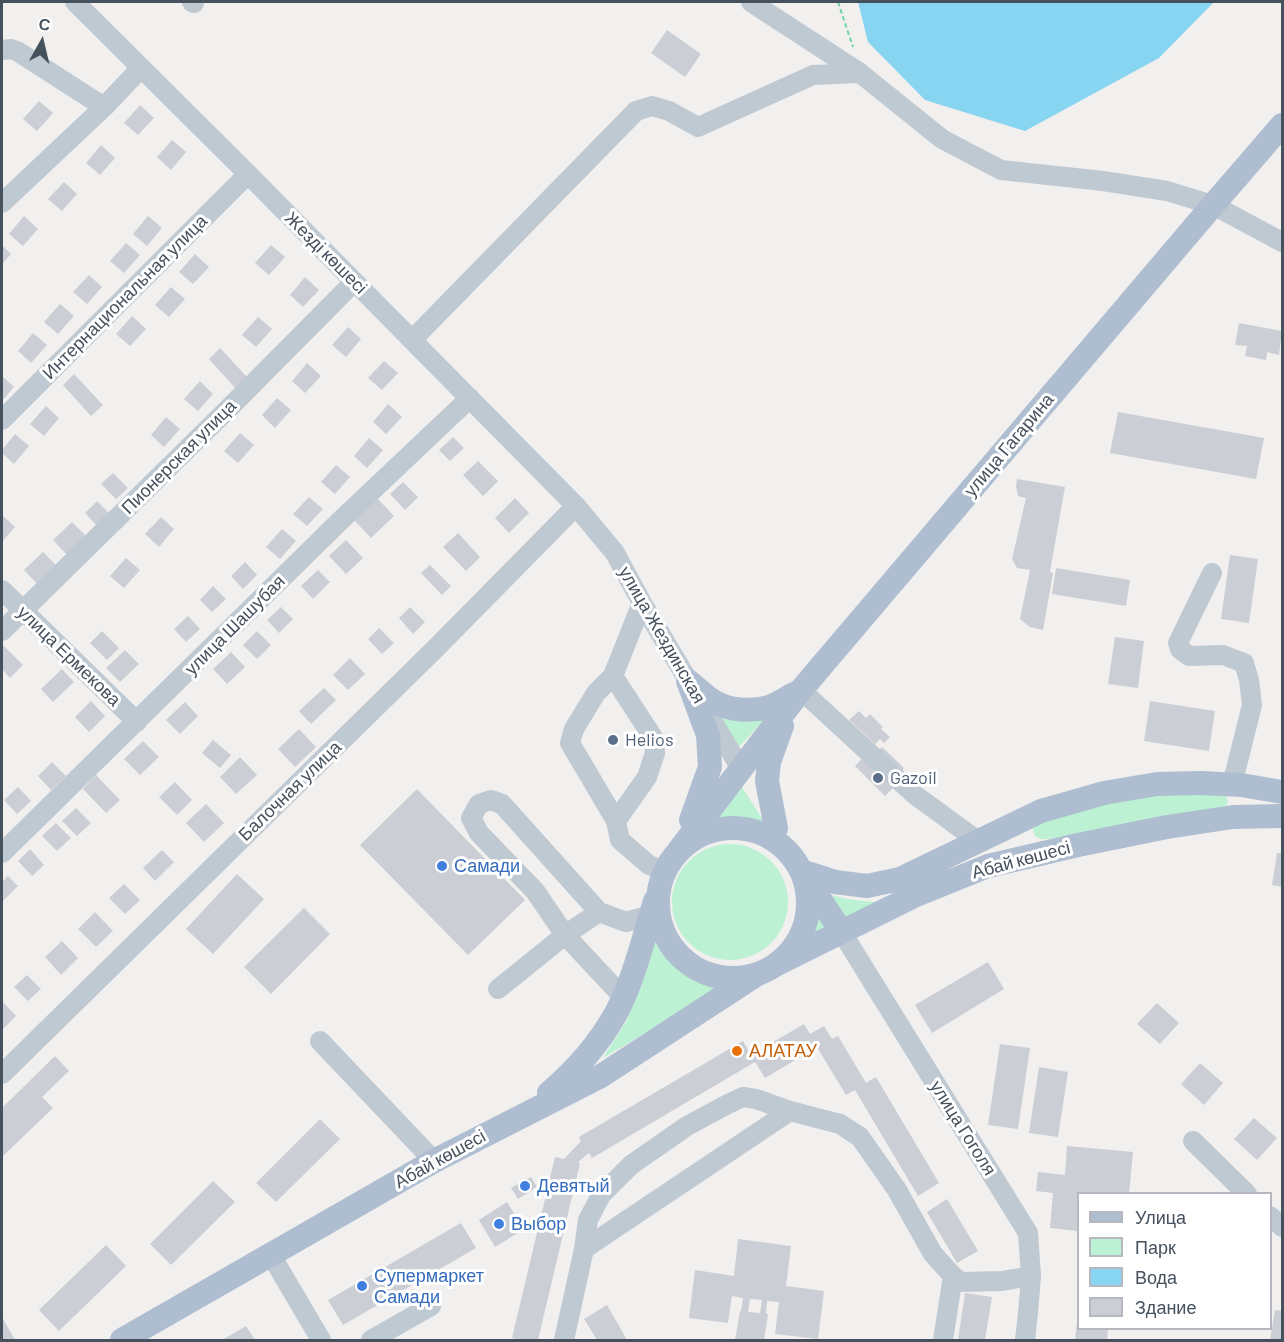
<!DOCTYPE html>
<meta charset="utf-8">
<style>
body{margin:0}
#map{position:relative;width:1284px;height:1342px;overflow:hidden;background:#f2efef;font-family:Barlow,sans-serif}
canvas{display:block}
.frame{position:absolute;inset:0;border:3px solid #46515e;pointer-events:none}
.legend{position:absolute;left:1077px;top:1192px;width:195px;height:138px;box-sizing:border-box;background:#fff;border:2px solid #b5b9bf;margin:0;padding:8px 10px;list-style:none;font-size:18px;color:#46515e}
.legend li{display:flex;align-items:center;gap:12px;height:30px}
.legend b{width:30px;border:2px solid #b5b9bf}
.north{position:absolute;left:12px;top:12px;width:60px;height:60px;-webkit-text-stroke:4px #fff;paint-order:stroke;rotate:8deg;font-size:16px;font-weight:700;line-height:24px;text-align:center;color:#46515e}
.north::after{content:'';display:block;margin:auto;width:21px;height:27px;background:#46515e;clip-path:polygon(50% 0,100% 100%,50% 72%,0 100%)}
</style>
<div id="map">
<canvas width="1284" height="1342"></canvas>
<div class="frame"></div>
<ul class="legend">
<li><b style="height:8px;background:#aebdd0"></b>Улица</li>
<li><b style="height:16px;background:#bcf1d4"></b>Парк</li>
<li><b style="height:16px;background:#87d5f1"></b>Вода</li>
<li><b style="height:16px;background:#cbced4"></b>Здание</li>
</ul>
<div class="north">С</div>
</div>
<script>
const ctx = document.querySelector('canvas').getContext('2d');
ctx.lineJoin = 'round';
function fill(path, color) {
  ctx.fillStyle = color;
  ctx.fill(path, 'evenodd');
}
function strokePath(path, color, width, dash) {
  ctx.strokeStyle = color;
  ctx.lineWidth = width;
  ctx.lineCap = dash ? 'butt' : 'round';
  ctx.setLineDash(dash || []);
  ctx.stroke(path);
}
function label(font, color, halo, rows, align = 'center') {
  ctx.font = font + ' Barlow,sans-serif';
  ctx.lineWidth = 6;
  ctx.setLineDash([]);
  ctx.textBaseline = 'middle';
  ctx.strokeStyle = halo;
  ctx.fillStyle = color;
  for (const [text, x, y, turn = 0] of rows) {
    ctx.save();
    ctx.translate(x, y);
    ctx.rotate((+turn || 0) * Math.PI / 180);
    ctx.textAlign = isNaN(turn) ? turn : align;
    if (halo) ctx.strokeText(text, 0, 0);
    ctx.fillText(text, 0, 0);
    ctx.restore();
  }
}
const green = new Path2D(`
 M720,716L764,720L739,747Z
 M740,784L767,826C747,822 729,819 708,822Z
 M1177,792L1226,795L1228,801L1226,806L1048,839H1040L1034,835L1033,828L1037,822L1124,800Z
 M672 902a58 58 0 1 1 116 0a58 58 0 1 1-116 0Z
 M828,894C844,899 859,901 876,902L844,920Z
 M811,904L829,929L801,944L809,918Z
 M655,942C666,959 678,975 698,982C706,984 715,985 723,987L603,1058L627,1020L640,986Z`);
const water = new Path2D(`
 M858,2H1214L1159,58L1025,131L925,100L868,42Z`);
const building = new Path2D(`
 M667,30L701,54L685,77L651,53Z
 M39,101L53,113L37,131L23,119Z
 M140,105L154,118L138,135L124,123Z
 M172,140L186,152L171,170L157,157Z
 M101,145L115,158L100,175L86,163Z
 M64,182L77,194L62,211L48,199Z
 M24,216L38,229L23,246L9,234Z
 M148,216L162,228L147,246L133,234Z
 M126,243L140,255L124,273L110,261Z
 M2,245L11,254L2,264Z
 M271,245L285,257L269,275L255,263Z
 M195,254L209,267L193,284L179,272Z
 M89,275L102,287L87,304L73,292Z
 M305,277L319,290L303,307L290,295Z
 M171,287L185,299L169,317L155,305Z
 M60,304L74,316L58,334L44,322Z
 M132,316L146,329L130,346L116,334Z
 M258,317L272,329L256,347L242,335Z
 M1239,323L1282,331L1279,355L1267,352L1266,360L1245,356L1247,346L1235,345Z
 M348,327L361,339L346,357L332,345Z
 M33,333L47,345L31,363L18,351Z
 M220,348L249,379L237,390L209,359Z
 M384,361L398,373L382,390L368,378Z
 M307,363L321,376L305,393L292,381Z
 M74,374L103,405L91,416L63,385Z
 M2,376L14,387L2,401Z
 M200,381L213,394L198,411L184,399Z
 M277,398L291,410L275,428L262,415Z
 M388,404L402,417L386,434L373,422Z
 M46,406L59,418L44,436L30,424Z
 M1118,412L1264,438L1256,479L1110,453Z
 M166,417L180,429L164,447L151,435Z
 M240,433L254,445L238,463L224,451Z
 M15,434L29,446L14,464L2,453V450Z
 M453,437L464,448L450,461L439,450Z
 M369,438L383,450L367,468L354,456Z
 M478,461L498,481L483,496L463,475Z
 M336,465L350,477L335,494L321,482Z
 M113,473L128,488L116,499L101,484Z
 M1017,479L1065,487L1050,572L1053,573L1043,630L1030,627L1020,619L1030,570L1017,568L1012,559L1026,498L1018,496L1016,486Z
 M403,482L418,497L405,510L390,494Z
 M309,497L323,509L307,526L293,514Z
 M377,498L394,516L371,538L354,520Z
 M515,498L529,513L509,533L495,518Z
 M97,501L112,516L99,528L85,513Z
 M2,515L15,527L2,542Z
 M161,517L174,529L159,547L145,534Z
 M72,522L86,536L67,555L53,540Z
 M282,529L296,541L280,559L266,547Z
 M458,533L480,557L466,571L443,547Z
 M346,540L363,558L346,574L329,556Z
 M43,552L57,566L38,585L24,570Z
 M1230,555L1258,559L1249,623L1221,619Z
 M126,558L140,570L124,588L110,576Z
 M245,562L257,575L243,589L231,576Z
 M430,565L451,586L442,595L421,573Z
 M1056,568L1130,580L1126,606L1052,594Z
 M318,570L330,582L313,599L301,586Z
 M213,586L226,599L212,612L200,600Z
 M281,607L293,619L279,633L267,620Z
 M410,607L425,622L413,634L399,618Z
 M188,616L200,629L186,642L174,629Z
 M379,628L394,643L382,654L368,639Z
 M102,631L119,648L107,660L90,643Z
 M257,631L271,645L257,659L243,645Z
 M1115,637L1144,641L1138,688L1108,684Z
 M3,645L23,665L10,678L2,669V647Z
 M125,650L139,664L120,682L106,668Z
 M231,652L245,667L227,684L213,669Z
 M350,658L365,674L348,690L333,675Z
 M62,669L74,682L53,702L41,689Z
 M324,688L336,700L311,724L299,711Z
 M91,701L105,716L89,732L75,717Z
 M1150,701L1215,711L1209,751L1144,741Z
 M185,702L198,716L180,734L166,720Z
 M859,711L866,718L870,714L883,727L881,729L890,737L884,743L880,739L875,744L849,720Z
 M299,729L316,747L295,767L278,749Z
 M213,740L231,755L220,768L202,753Z
 M143,741L159,757L140,775L124,759Z
 M882,747L904,768L893,780L897,784L885,796L855,766L866,754L871,758Z
 M240,757L257,775L236,794L220,777Z
 M52,762L66,776L51,790L38,776Z
 M96,775L120,800L106,813L83,789Z
 M175,782L192,800L177,815L159,797Z
 M18,787L31,801L17,814L4,800Z
 M417,789L525,900L468,955L360,845Z
 M206,804L224,823L204,842L186,823Z
 M76,808L91,823L77,836L62,821Z
 M56,823L71,838L57,851L42,836Z
 M30,849L44,865L32,876L18,861Z
 M162,850L174,862L155,881L143,868Z
 M1277,853H1282V887L1272,885Z
 M237,874L264,899L213,954L186,929Z
 M8,876L18,886L2,902V882Z
 M124,884L140,900L125,914L109,898Z
 M304,908L330,934L271,994L244,967Z
 M95,912L113,931L96,947L78,929Z
 M62,941L78,958L61,975L45,957Z
 M988,962L1004,989L932,1033L915,1005Z
 M27,975L41,989L28,1001L14,987Z
 M2,1001L16,1016L2,1030Z
 M1157,1003L1179,1023L1160,1044L1137,1024Z
 M804,1024L810,1034L824,1026L832,1039L838,1036L866,1083L876,1077L939,1183L918,1196L855,1090L846,1095L817,1047L765,1078L755,1062L592,1158L589,1153L578,1162L580,1163L538,1340H519L512,1338L555,1157L564,1159L581,1141L579,1137L743,1041L751,1055Z
 M1000,1044L1030,1048L1018,1129L988,1125Z
 M55,1056L69,1071L42,1097L53,1108L2,1157V1108Z
 M1200,1063L1223,1083L1204,1105L1181,1084Z
 M1039,1067L1068,1072L1058,1137L1029,1133Z
 M1254,1118L1277,1138L1257,1160L1234,1139Z
 M320,1119L340,1139L276,1202L256,1183Z
 M1067,1146L1133,1152L1129,1194H1078V1231L1050,1228L1053,1193L1036,1191L1038,1172L1065,1175Z
 M531,1177L537,1187L518,1199L511,1188Z
 M213,1181L235,1202L171,1265L150,1244Z
 M947,1199L978,1251L957,1263L927,1212Z
 M507,1202L524,1229L495,1247L479,1220Z
 M461,1223L476,1248L343,1325L328,1300Z
 M738,1239L791,1246L786,1286L824,1291L818,1339L775,1334L779,1302L767,1301L766,1314H768L764,1340H735L740,1311H741L743,1298L732,1296L728,1323L689,1318L695,1270L734,1276ZM750,1299L762,1300L760,1313L748,1312Z
 M106,1245L126,1266L59,1331L39,1310Z
 M965,1293L992,1297L985,1340H958Z
 M607,1305L627,1340H597L584,1319Z
 M1275,1310L1282,1311V1340H1270Z
 M2,1317L15,1340H2Z
 M1077,1322H1078V1328H1108L1107,1340H1075Z
 M246,1326L255,1340H222Z`);
const path = new Path2D(`
 M838,2L853,47`);
const minor = new Path2D(`
 M75,2L248,174L576,506L615,553L642,603L741,769
 M192,2L194,3
 M751,2L860,73L942,139L1001,170L1103,181L1167,191L1213,205L1282,242
 M2,50L11,49L17,51L104,107
 M2,203L104,107L141,68
 M412,340L636,111L652,106L669,111L698,127L813,75L860,73
 M2,420L248,174
 M1212,573L1178,643L1180,649L1189,656L1223,655L1244,663L1249,680L1252,705L1232,785
 M2,590L137,722
 M642,603L613,676L596,693L574,729L570,743L616,821L620,840L649,865L665,871
 M2,631L226,411L354,282
 M613,676L654,739L655,753L647,777L616,821
 M801,690L915,795L978,841
 M2,853L340,521L470,398
 M841,931L1028,1233L1031,1276L1028,1313L1025,1340
 M498,989L565,935L599,912
 M623,997L565,935L535,891L479,833L471,818L479,804L491,800L502,804L599,912L626,922L651,915
 M320,1041L434,1161
 M2,1074L436,648L576,506
 M1193,1141L1247,1194
 M1270,1216L1282,1227
 M584,1249L790,1111
 M271,1255L321,1340
 M371,1340L431,1306
 M564,1340L584,1249L588,1220L601,1195L631,1165L687,1126L728,1104L743,1097L756,1099L790,1111L840,1124L860,1137L897,1190L933,1254L953,1276L961,1282L1002,1281L1031,1276
 M943,1340L953,1276`);
const major = new Path2D(`
 M688,681L708,735L710,767L691,820
 M688,681C696,687 703,694 710,699C727,711 750,712 769,707C778,704 786,698 794,694
 M776,828L767,781L769,762L782,726
 M658 903a75 75 0 1 1 150 0a75 75 0 1 1-150 0Z
 M677,853L801,690L1213,205L1282,125
 M801,871L835,882L867,886L900,879L1041,811L1104,793L1157,784L1201,783L1241,785L1282,792
 M808,881L841,931
 M777,964L914,896L988,866L1078,845L1167,827L1233,817L1282,816
 M549,1093C575,1071 598,1045 615,1015C634,980 643,939 655,901
 M122,1340L434,1161L601,1076L756,975`);
const markers = [
 [613,740,6,"#5c6f8a"],
 [878,778,6,"#5c6f8a"],
 [442,866,6,"#3f7fe0"],
 [737,1051,6,"#e8710a"],
 [525,1186,6,"#3f7fe0"],
 [499,1224,6,"#3f7fe0"],
 [362,1286,6,"#3f7fe0"]
];
const streetNames = [
 ["Жезді көшесі",326,253,45],
 ["Интернациональная улица",125,297,-45],
 ["улица Гагарина",1009,445,-50],
 ["Пионерская улица",179,457,-45],
 ["улица Шашубая",235,625,-45],
 ["улица Жездинская",662,635,60],
 ["улица Ермекова",69,656,44],
 ["Балочная улица",290,791,-44],
 ["Абай көшесі",1021,860,-15],
 ["улица Гоголя",963,1128,58],
 ["Абай көшесі",440,1159,-29]
];
const serviceNames = [
 ["Helios",625,740],
 ["Gazoil",890,778]
];
const shopNames = [
 ["Самади",454,866],
 ["Девятый",537,1186],
 ["Выбор",511,1224],
 ["Супермаркет",374,1276],
 ["Самади",374,1297]
];
const foodNames = [
 ["АЛАТАУ",749,1051]
];
fill(green, '#bcf1d4');
fill(water, '#87d5f1');
fill(building, '#cbced4');
strokePath(path, '#72d1a8', 2, [4.5, 3]);
strokePath(minor, '#bfc9d2', 20);
strokePath(major, '#aebdd0', 24);
for (const [x, y, r, color] of markers) {
  const dot = new Path2D();
  dot.arc(x, y, r, 0, 2 * Math.PI);
  ctx.fillStyle = color;
  ctx.fill(dot);
  strokePath(dot, '#fff', 2);
}
label('18px', '#46515e', '#fff', streetNames);
label('18px', '#4e5e75', '#fff', serviceNames, 'left');
label('18px', '#366cbe', '#fff', shopNames, 'left');
label('18px', '#c56008', '#fff', foodNames, 'left');
</script>
